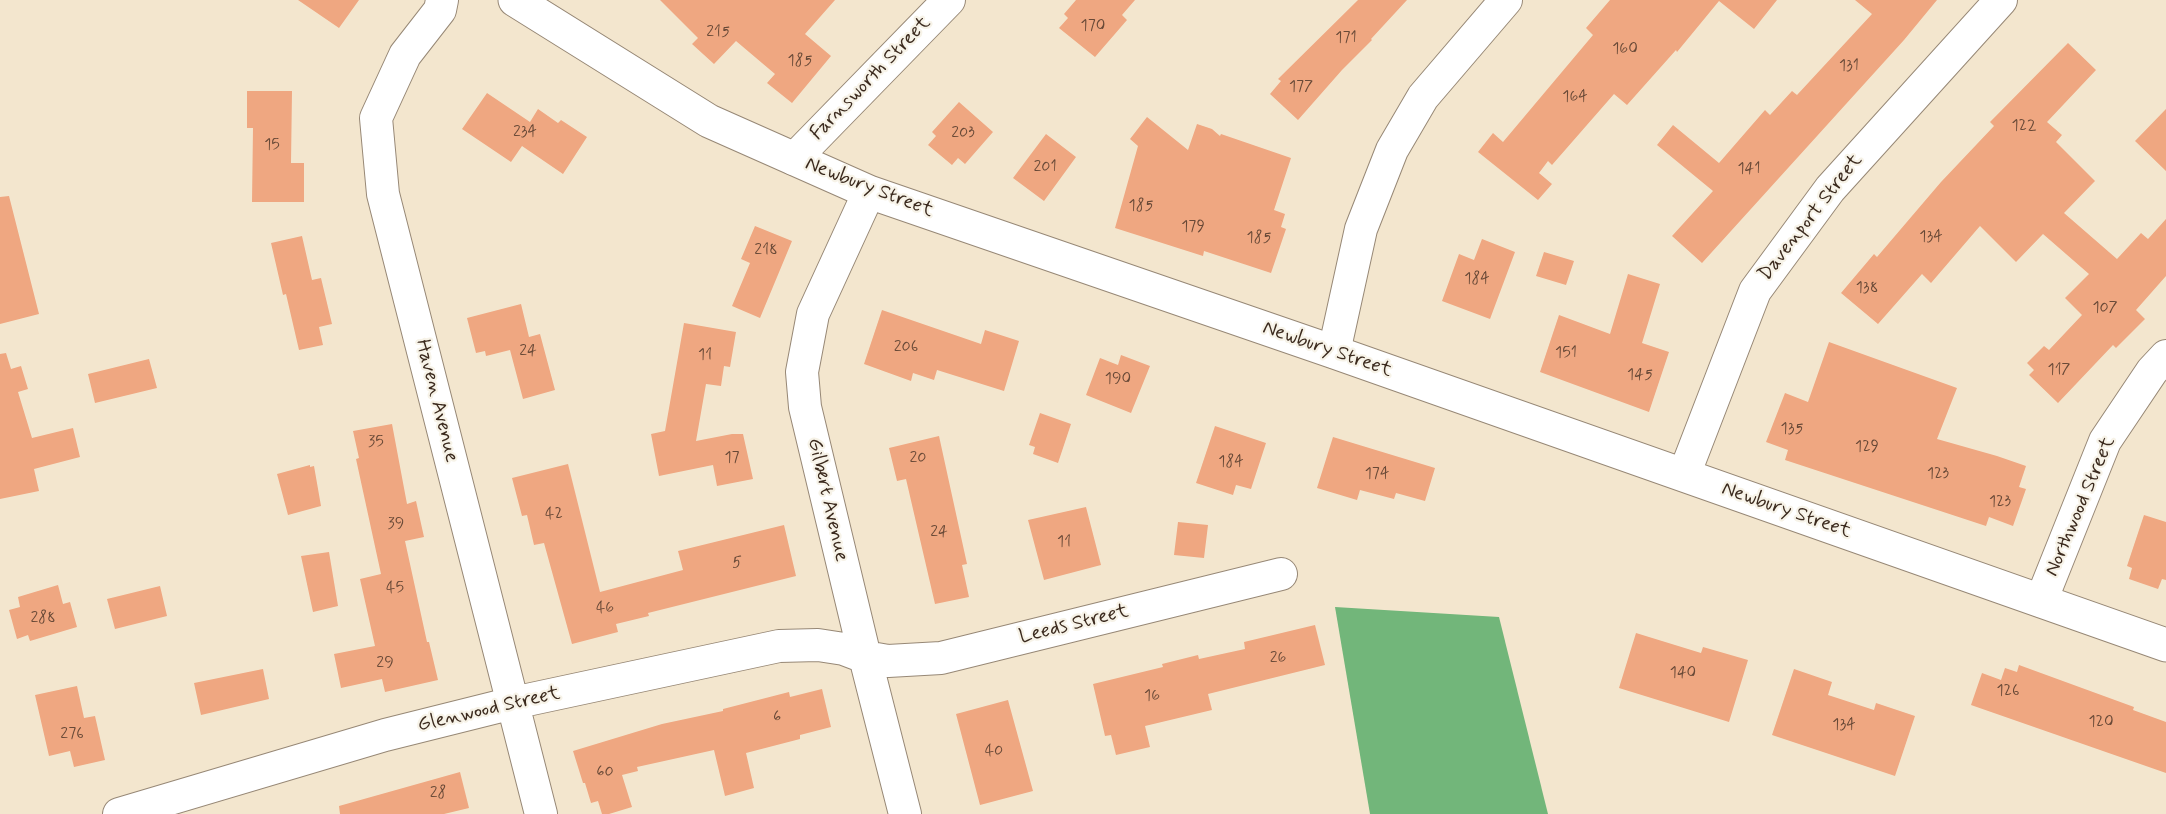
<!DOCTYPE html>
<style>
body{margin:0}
canvas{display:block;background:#f3e6ce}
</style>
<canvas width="2166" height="814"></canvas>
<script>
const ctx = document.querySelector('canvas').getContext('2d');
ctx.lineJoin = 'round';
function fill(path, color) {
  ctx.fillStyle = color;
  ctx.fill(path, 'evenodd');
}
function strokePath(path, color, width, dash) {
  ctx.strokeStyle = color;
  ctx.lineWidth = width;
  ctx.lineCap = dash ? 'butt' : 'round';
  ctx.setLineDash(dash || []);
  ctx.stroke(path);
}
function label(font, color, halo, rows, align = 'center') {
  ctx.font = font + ' Mynerve,sans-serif';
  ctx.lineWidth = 4.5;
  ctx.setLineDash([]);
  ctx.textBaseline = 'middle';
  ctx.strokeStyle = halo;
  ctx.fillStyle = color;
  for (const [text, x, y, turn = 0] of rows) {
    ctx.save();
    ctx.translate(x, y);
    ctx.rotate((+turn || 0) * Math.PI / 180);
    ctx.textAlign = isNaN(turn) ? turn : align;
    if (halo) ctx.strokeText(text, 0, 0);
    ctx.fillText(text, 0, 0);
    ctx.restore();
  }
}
const forest = new Path2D(`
 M1335,607L1499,617L1548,814H1370Z`);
const building = new Path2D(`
 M298,0H359L339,28Z
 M660,0H835L805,34L831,56L792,103L767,83L775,74L736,41L714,64L692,44L698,38Z
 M1076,0H1135L1122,15L1127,20L1095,57L1059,28L1068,18L1064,14Z
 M1358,0H1407L1371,39L1372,40L1342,70L1298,120L1270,94L1281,81L1278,79Z
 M1610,0H1777L1754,29L1719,1L1677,52L1676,50L1627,105L1614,94L1552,165L1548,161L1539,173L1552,184L1538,200L1478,152L1493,133L1503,142L1593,35L1586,28Z
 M1855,0H1937L1904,40L1702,263L1672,236L1713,191L1657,145L1673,125L1719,163L1765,110L1770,115L1792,91L1797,95L1872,14Z
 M2068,43L2096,70L2047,122L2062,135L2056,142L2095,181L2064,213L2117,259L2141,233L2148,239L2166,219V276L2136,310L2145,319L2116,348L2113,345L2058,403L2029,375L2034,370L2027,363L2044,346L2049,350L2082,315L2065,298L2089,274L2043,234L2016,262L1980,226L1931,283L1922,274L1878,324L1841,293L1874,254L1877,257L1941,182L1994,126L1990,122Z
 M247,91H292L291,163H304V202H252L253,128H247Z
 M487,93L530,122L538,109L558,123L561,120L587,137L563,174L522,146L511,162L462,129Z
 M959,102L993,132L965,164L958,158L952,165L928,145L936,136L932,132Z
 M2166,109V171L2135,141Z
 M1147,117L1188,150L1197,124L1212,129L1220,136L1221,134L1291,158L1274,210L1285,214L1281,227L1286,229L1271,273L1204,251L1203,256L1115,228L1138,146L1130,139Z
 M1046,134L1076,157L1044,201L1013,178Z
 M9,196L39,314L0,324V197Z
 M755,226L792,241L760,318L732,306L750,263L741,259Z
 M302,236L312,280L321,278L332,324L319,327L323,345L299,350L286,294L283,295L271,243Z
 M1482,239L1515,252L1490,319L1442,301L1459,254L1474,260Z
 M1544,252L1574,261L1566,285L1536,276Z
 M1628,274L1660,284L1642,343L1669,352L1649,412L1540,372L1559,315L1610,334Z
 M521,304L529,337L540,334L555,390L523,399L510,350L486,356L485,351L476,353L467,318Z
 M882,310L981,344L985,330L1019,341L1004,391L937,370L934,380L913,373L911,381L864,364Z
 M684,323L736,332L730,367L724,366L721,386L706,384L696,441L732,434H743L753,479L717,486L713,465L659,476L651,434L665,431Z
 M1829,342L1957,388L1937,439L1997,456L2026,466L2019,487L2026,489L2013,526L1989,517L1986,526L1785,460L1788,450L1766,442L1785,393L1808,402Z
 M6,353L11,369L21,366L28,389L18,392L32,438L73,428L80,457L34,469L39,491L0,499V354Z
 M1121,355L1150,366L1131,413L1086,395L1100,358L1118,365Z
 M149,359L157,388L95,403L88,374Z
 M1040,413L1071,424L1058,463L1033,454L1035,447L1029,445Z
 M392,424L407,504L416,501L424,537L405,541L427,642H429L438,680L385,692L382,679L341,688L334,654L375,646L360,579L381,574L356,459L359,458L353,431Z
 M1215,426L1266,443L1251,489L1236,485L1233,495L1196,483Z
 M939,436L967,564L962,565L969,597L935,604L906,479L897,481L889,448Z
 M1333,437L1435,468L1425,501L1396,493L1394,499L1360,490L1357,500L1317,488Z
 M568,464L600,592L683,570L678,551L784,525L796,576L648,613L649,616L616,624L618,632L572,644L544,543L534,545L527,515L522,516L512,478Z
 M310,465V467L314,466L321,506L288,515L277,474Z
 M1086,507L1101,565L1044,580L1028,520Z
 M2144,515L2166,522V580L2162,579L2158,589L2129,579L2132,568L2127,566Z
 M1178,522L1208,525L1204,558L1174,555Z
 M329,552L338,606L313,612L301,556Z
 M58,585L63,604L70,602L77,627L30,641L28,635L17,639L9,610L20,607L18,597Z
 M160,586L167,616L115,629L107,599Z
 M1315,625L1325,665L1208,694L1212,710L1145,726L1150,747L1116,755L1111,735L1105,736L1093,684L1163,667L1162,664L1198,655L1199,659L1245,649L1244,642Z
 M1636,633L1701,653L1703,647L1748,660L1729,722L1619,688Z
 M2019,665L2134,707L2133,710L2166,722V773L1971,705L1982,673L2001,680L2005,668L2017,672Z
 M263,669L269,699L201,715L194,683Z
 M1794,669L1832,682L1828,695L1874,710L1876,703L1915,716L1895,776L1772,735Z
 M77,686L84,718L95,716L105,760L74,767L70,751L49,756L35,695Z
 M822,689L831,727L800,735V739L746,753L754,788L725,796L714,750L637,767L638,771L622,775L632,807L609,814H602L598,801L591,803L585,783H583L573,751L662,724L723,711V709L789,692L790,697Z
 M1008,700L1033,791L980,805L956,714Z
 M460,772L469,808L444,814H340L339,806Z`);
const minor = new Path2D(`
 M442,0L440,10L405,55L376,118L383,194L541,814
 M794,159L949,0
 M869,192L813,314L802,372L805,407L865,657L905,814
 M1334,352L1361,229L1392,150L1423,97L1506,0
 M1684,475L1755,291L1830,189L2001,0
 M2041,601L2105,441L2152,371L2166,356
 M119,814L385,735L513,703L779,646L818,645L844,649L865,657L888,661L941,658L1281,574`);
const tertiary = new Path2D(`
 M515,0L709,121L869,192L1334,352L2166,645`);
const numberNames = [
 ["170",1093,27],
 ["215",718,33],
 ["171",1346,39],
 ["160",1625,50],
 ["185",800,62],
 ["131",1849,67],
 ["177",1301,88],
 ["164",1575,98],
 ["122",2024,127],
 ["234",525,133],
 ["203",963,134],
 ["15",272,146],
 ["201",1045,168],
 ["141",1749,170],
 ["185",1141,207],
 ["179",1193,228],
 ["134",1931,238],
 ["185",1259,239],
 ["218",766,251],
 ["184",1477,280],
 ["138",1867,289],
 ["107",2105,309],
 ["206",906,348],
 ["24",528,352],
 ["151",1566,354],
 ["11",705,356],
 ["117",2059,371],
 ["145",1640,376],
 ["190",1118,380],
 ["135",1792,430],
 ["35",376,443],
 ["129",1867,448],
 ["17",732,459],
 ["20",918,459],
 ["184",1231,463],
 ["174",1377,475],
 ["123",1938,475],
 ["123",2000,503],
 ["42",554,515],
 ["39",396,525],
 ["24",939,533],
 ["11",1064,543],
 ["5",737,564],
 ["45",395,589],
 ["46",605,609],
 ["288",43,619],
 ["26",1278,659],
 ["29",385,664],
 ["140",1683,674],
 ["126",2008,692],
 ["16",1152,697],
 ["6",777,718],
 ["120",2101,723],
 ["134",1844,726],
 ["276",72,735],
 ["40",994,752],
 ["60",605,773],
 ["28",438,794]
];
const streetNames = [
 ["Farnsworth Street",871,79,-46],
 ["Newbury Street",869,188,21],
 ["Davenport Street",1811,218,-52],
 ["Newbury Street",1327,350,19],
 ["Haven Avenue",436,401,76],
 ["Gilbert Avenue",827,500,77],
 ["Northwood Street",2081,507,-67],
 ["Newbury Street",1786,511,19],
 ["Leeds Street",1074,625,-14],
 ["Glenwood Street",489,710,-13]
];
fill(forest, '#72b67a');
fill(building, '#efa781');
strokePath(minor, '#978876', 34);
strokePath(tertiary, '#978876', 35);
strokePath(minor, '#fff', 32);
strokePath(tertiary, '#fff', 33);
label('16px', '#684937', null, numberNames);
label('20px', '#3b2a1e', '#f7f3e8', streetNames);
</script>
